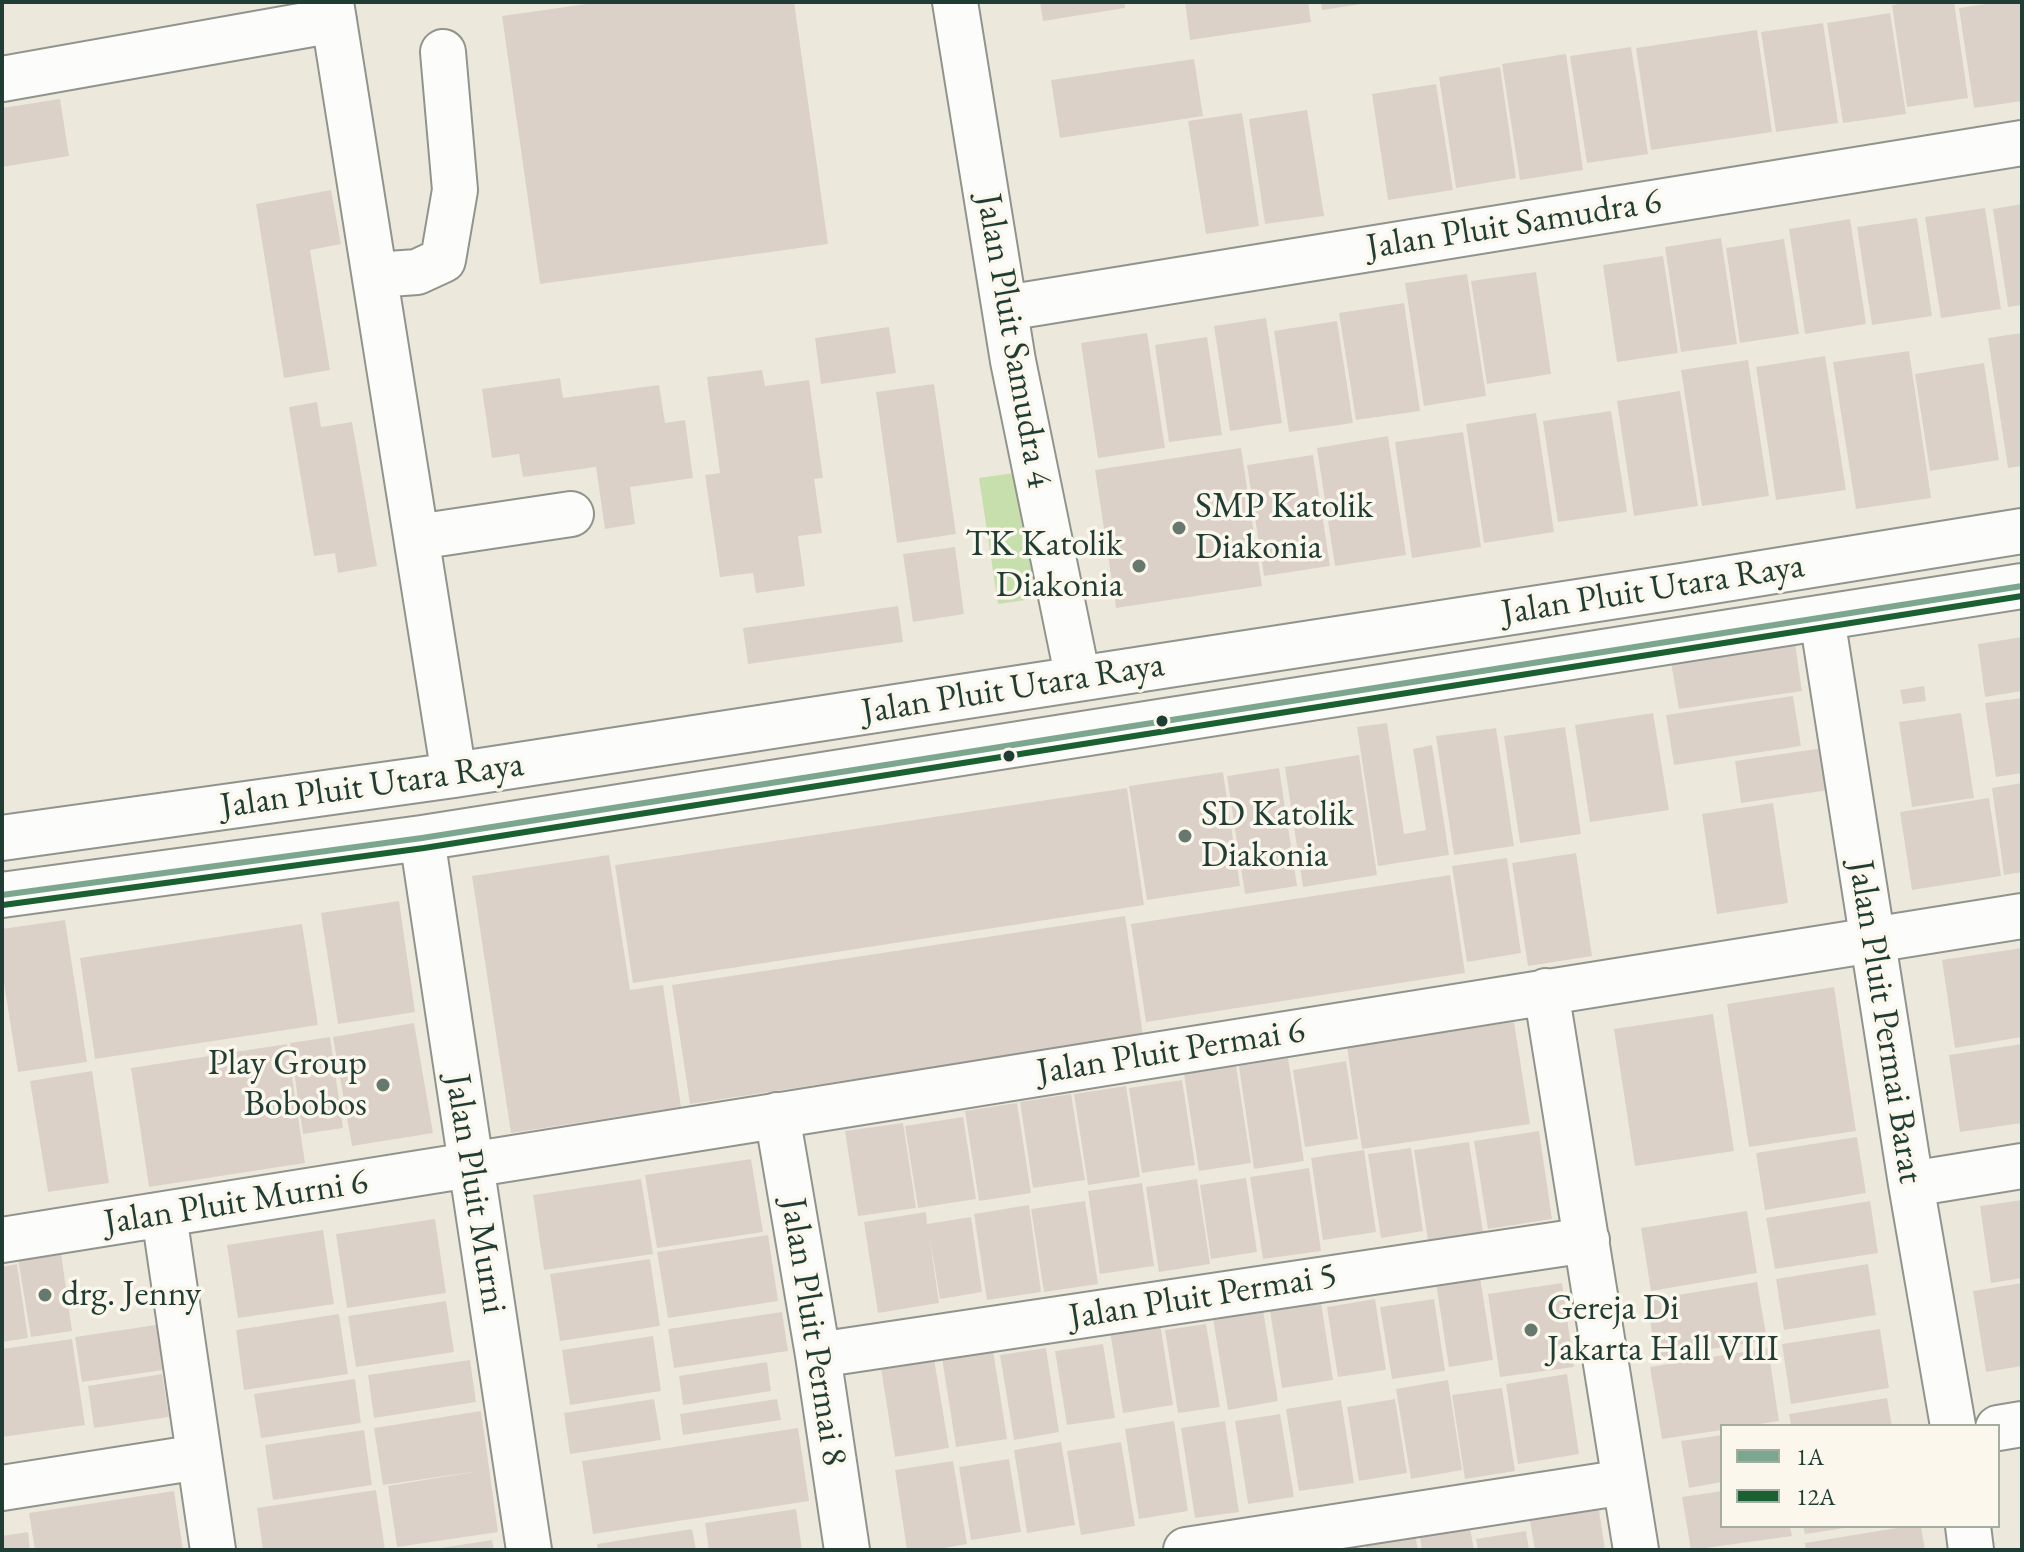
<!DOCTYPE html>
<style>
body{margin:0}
#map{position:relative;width:2024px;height:1552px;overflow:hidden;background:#ece9dc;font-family:"EB Garamond",serif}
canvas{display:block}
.frame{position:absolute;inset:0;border:4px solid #1f3d34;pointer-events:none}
.legend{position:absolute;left:1720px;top:1424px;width:280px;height:104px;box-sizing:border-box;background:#fbf7ec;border:2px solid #a3ada2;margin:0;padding:10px 14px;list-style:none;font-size:24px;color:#1f3d34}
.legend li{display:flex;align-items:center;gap:16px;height:40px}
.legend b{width:40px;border:2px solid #a3ada2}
</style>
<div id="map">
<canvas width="2024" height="1552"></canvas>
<div class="frame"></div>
<ul class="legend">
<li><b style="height:10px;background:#7ca78e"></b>1A</li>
<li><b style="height:10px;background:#1b6031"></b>12A</li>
</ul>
</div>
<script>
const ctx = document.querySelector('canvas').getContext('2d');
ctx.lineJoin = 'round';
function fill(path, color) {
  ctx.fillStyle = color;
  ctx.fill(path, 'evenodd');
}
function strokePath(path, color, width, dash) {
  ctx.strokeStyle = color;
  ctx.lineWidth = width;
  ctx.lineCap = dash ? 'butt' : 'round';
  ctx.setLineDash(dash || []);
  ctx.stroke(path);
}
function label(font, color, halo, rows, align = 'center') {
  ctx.font = font + ' "EB Garamond",serif';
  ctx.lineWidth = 7;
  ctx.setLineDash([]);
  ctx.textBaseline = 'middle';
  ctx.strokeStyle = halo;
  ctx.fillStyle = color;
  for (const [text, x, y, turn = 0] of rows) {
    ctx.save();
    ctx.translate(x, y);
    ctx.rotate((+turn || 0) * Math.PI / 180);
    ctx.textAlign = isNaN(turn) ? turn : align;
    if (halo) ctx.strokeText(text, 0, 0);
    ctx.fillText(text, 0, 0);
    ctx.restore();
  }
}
const green = new Path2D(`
 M1035,470L1054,596L998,604L979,478Z`);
const building = new Path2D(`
 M601,2H794L828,244L540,284L502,16Z
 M1040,2H1124L1125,8L1043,21Z
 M1185,2H1308L1311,22L1190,40Z
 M1321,2H1362V4L1322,10Z
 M1912,2H1954L1968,98L1907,107L1892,5Z
 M1999,2H2022V101L1974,108L1959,8Z
 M1890,13L1906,114L1843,123L1827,23Z
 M1823,23L1838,123L1776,132L1761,32Z
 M1757,30L1772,132L1651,150L1636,48Z
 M1631,47L1648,154L1587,163L1570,56Z
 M1566,54L1583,170L1520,180L1502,64Z
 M1194,59L1203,116L1060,138L1051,80Z
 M1500,67L1516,178L1456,188L1439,77Z
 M1436,84L1453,190L1388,200L1372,94Z
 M60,99L69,156L2,167V108Z
 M1307,110L1324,216L1265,224L1249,119Z
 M1242,113L1259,226L1206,234L1188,121Z
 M331,190L341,244L310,250L330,370L284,378L256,204Z
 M2022,204V305L2008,307L1993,209Z
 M1985,208L2001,309L1941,318L1925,217Z
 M1917,218L1932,316L1872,325L1857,227Z
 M1850,219L1866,324L1805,334L1789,229Z
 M1721,238L1737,344L1681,352L1665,247Z
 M1784,239L1799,334L1740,343L1726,248Z
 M1663,256L1678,353L1617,362L1603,265Z
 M1536,272L1551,374L1487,384L1471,281Z
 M1467,274L1486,396L1424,406L1405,283Z
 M1404,303L1420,411L1356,420L1339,313Z
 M1266,318L1282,423L1230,431L1214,326Z
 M1337,321L1353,423L1289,432L1274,331Z
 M889,327L896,373L821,384L815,338Z
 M1147,333L1165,448L1098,458L1081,343Z
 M2022,333V466L2008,468L1988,338Z
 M1207,337L1222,435L1169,442L1155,345Z
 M1909,351L1931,498L1856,509L1833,362Z
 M1825,356L1846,490L1776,500L1756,367Z
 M1748,360L1769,496L1702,506L1681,370Z
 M1984,363L1999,460L1930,471L1915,374Z
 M762,370L765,386L809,380L823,478L814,479L822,533L798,536L805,586L756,593L753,573L720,577L705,475L720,473L707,377Z
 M560,378L563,398L659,385L665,423L685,420L693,478L630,487L635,524L605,529L596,467L523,477L519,454L492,458L482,389Z
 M934,384L956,534L897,543L876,392Z
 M1680,391L1698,506L1634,516L1617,401Z
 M317,402L321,427L352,422L377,566L338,573L335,553L314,556L289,407Z
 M1611,411L1627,512L1558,522L1543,421Z
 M1536,413L1554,532L1484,543L1466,424Z
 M1463,432L1481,547L1412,558L1395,442Z
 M1388,436L1406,555L1335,566L1317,448Z
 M1241,448L1262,586L1116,608L1095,470Z
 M1313,455L1330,566L1264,576L1247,465Z
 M955,547L964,614L913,622L903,554Z
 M898,606L903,642L748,664L743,628Z
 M2022,637V691L1985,697L1978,644Z
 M1795,643L1802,691L1679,709L1671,662Z
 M1924,686L1926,701L1903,704L1900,690Z
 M1793,696L1801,746L1674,765L1666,715Z
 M2022,698V773L1996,777L1985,703Z
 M1653,713L1669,810L1590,822L1575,725Z
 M1961,713L1974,798L1912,807L1899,722Z
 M1387,723L1404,834L1426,830L1413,749L1432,745L1449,855L1378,866L1357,727Z
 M1565,727L1581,834L1520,843L1504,736Z
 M1496,728L1514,846L1454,855L1436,736Z
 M1823,748L1829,790L1741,803L1735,761Z
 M1359,755L1377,875L1303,887L1285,767Z
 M1279,768L1297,886L1245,894L1227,776Z
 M1223,772L1240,886L1147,900L1129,786Z
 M2022,783V872L2004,875L1992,788Z
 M1127,788L1144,905L633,983L615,865Z
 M1989,798L2001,876L1912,890L1900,812Z
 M1773,803L1788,903L1717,914L1702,814Z
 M1576,853L1592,956L1528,966L1512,863Z
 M609,855L630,990L663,985L681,1107L511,1133L472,876Z
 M1507,858L1521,953L1467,962L1452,866Z
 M1450,875L1465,973L1146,1022L1131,924Z
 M399,901L415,1012L338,1024L321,913Z
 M1125,916L1143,1035L690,1104L672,985Z
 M65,920L87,1062L18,1072L2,970V929Z
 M302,924L318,1025L95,1059L80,958Z
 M2022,948V1037L1955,1048L1942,960Z
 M1834,987L1856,1131L1749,1147L1727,1004Z
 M1713,1014L1734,1151L1635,1166L1614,1029Z
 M1514,1022L1530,1124L1362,1149L1347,1047Z
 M414,1023L433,1133L352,1146L333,1037Z
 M330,1037L343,1128L303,1134L290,1043Z
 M287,1044L305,1163L149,1187L131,1068Z
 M2022,1044V1123L1960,1132L1949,1055Z
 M1288,1058L1304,1161L1254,1169L1239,1066Z
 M1346,1061L1358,1139L1305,1147L1293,1070Z
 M1236,1066L1251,1163L1199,1171L1184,1074Z
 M92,1071L109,1183L48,1192L30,1081Z
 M1182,1080L1195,1165L1142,1173L1129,1088Z
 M1126,1086L1140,1177L1088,1185L1074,1094Z
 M1071,1094L1085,1180L1033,1188L1020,1102Z
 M1017,1103L1031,1193L979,1201L965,1111Z
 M963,1117L976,1199L918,1208L905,1126Z
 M903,1123L916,1208L858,1216L845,1131Z
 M1539,1131L1552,1219L1488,1229L1474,1141Z
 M1857,1137L1866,1193L1765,1210L1756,1153Z
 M1469,1142L1483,1232L1428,1240L1414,1150Z
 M1411,1148L1423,1231L1381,1238L1368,1154Z
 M1364,1150L1376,1232L1323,1240L1311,1158Z
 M751,1159L763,1232L657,1248L645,1175Z
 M1309,1168L1321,1251L1263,1259L1250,1177Z
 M1246,1178L1257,1252L1211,1259L1200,1185Z
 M641,1179L653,1254L544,1270L533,1195Z
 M1197,1179L1210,1264L1159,1272L1146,1187Z
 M1142,1183L1154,1266L1100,1274L1088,1191Z
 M2022,1200V1278L1991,1283L1980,1206Z
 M1085,1201L1098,1284L1044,1292L1031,1209Z
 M1870,1201L1878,1253L1775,1269L1766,1218Z
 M1029,1205L1041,1292L987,1300L974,1214Z
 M1747,1211L1757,1273L1651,1291L1641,1228Z
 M926,1212L927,1224L971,1217L982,1292L940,1299L929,1234L939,1303L878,1313L864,1222Z
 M435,1219L446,1293L347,1308L336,1234Z
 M323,1230L334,1304L238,1318L227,1245Z
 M768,1235L778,1301L668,1318L657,1252Z
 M61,1253L72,1331L31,1337L18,1259Z
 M650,1259L660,1326L560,1341L550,1274Z
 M17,1264L28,1338L2,1342V1267Z
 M1868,1264L1876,1315L1784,1330L1776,1279Z
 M1480,1277L1493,1360L1449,1367L1436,1283Z
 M1757,1282L1767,1340L1656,1358L1647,1300Z
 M1562,1283L1574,1367L1500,1377L1488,1294Z
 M2022,1283V1366L1986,1372L1973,1291Z
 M1320,1296L1333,1380L1282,1388L1269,1304Z
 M1375,1299L1386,1370L1338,1377L1327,1307Z
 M1434,1299L1445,1371L1392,1379L1380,1307Z
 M446,1301L454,1352L356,1367L348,1316Z
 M1263,1310L1278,1401L1228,1410L1213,1318Z
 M782,1312L788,1351L674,1368L668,1329Z
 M339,1314L348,1374L244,1390L236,1330Z
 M1160,1324L1173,1405L1123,1413L1110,1331Z
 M1206,1324L1220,1407L1178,1413L1165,1330Z
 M156,1325L163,1370L82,1382L75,1337Z
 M1880,1329L1889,1388L1791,1404L1782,1344Z
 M653,1336L661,1391L570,1405L562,1350Z
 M72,1339L85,1425L2,1437V1349Z
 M1103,1344L1115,1418L1067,1425L1055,1351Z
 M1046,1348L1059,1432L1014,1440L1000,1355Z
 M1768,1348L1779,1421L1746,1426H1722V1430L1662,1439L1650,1367Z
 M993,1350L1007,1439L956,1447L942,1358Z
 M934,1359L949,1448L895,1457L881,1368Z
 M470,1360L476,1402L374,1418L368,1375Z
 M767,1362L771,1391L683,1405L679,1376Z
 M162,1374L169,1417L94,1428L88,1386Z
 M1567,1374L1579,1454L1518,1464L1506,1384Z
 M355,1379L361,1423L261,1438L254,1394Z
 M1448,1380L1462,1470L1411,1479L1396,1389Z
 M1502,1388L1515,1471L1465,1479L1452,1395Z
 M1887,1398L1892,1426H1791L1789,1414Z
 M654,1399L661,1440L570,1454L564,1413Z
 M777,1399L781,1420L683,1435L680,1414Z
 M1395,1399L1407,1473L1359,1481L1347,1407Z
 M1341,1400L1354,1483L1299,1491L1286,1409Z
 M481,1411L498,1532L397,1547L388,1486L479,1471L383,1485L374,1428Z
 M1280,1414L1294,1497L1248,1504L1235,1421Z
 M1174,1421L1188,1511L1139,1519L1125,1429Z
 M1225,1421L1239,1512L1195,1518L1181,1428Z
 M798,1428L809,1501L593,1534L582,1461Z
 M364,1430L372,1485L273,1500L265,1445Z
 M1722,1435V1482L1689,1488L1681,1441Z
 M1061,1442L1075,1525L1027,1533L1014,1450Z
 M1121,1442L1135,1526L1081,1535L1067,1451Z
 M1009,1459L1021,1532L971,1540L959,1467Z
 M953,1461L967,1544L932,1550H907L895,1470Z
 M376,1490L385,1550H263L257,1508Z
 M174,1491L183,1550H35L29,1513Z
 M1722,1491V1526H1790L1792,1536L1691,1550L1682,1497Z
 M796,1509L802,1550H709L705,1523Z
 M1599,1510L1605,1550H1535L1530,1521Z
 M1803,1526H1845V1528L1805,1534Z
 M1909,1526H1921L1925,1550H1806L1805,1543Z
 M1470,1528L1474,1550H1422L1420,1536Z
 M692,1529L696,1550H598L597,1544Z
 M1414,1529L1418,1550H1366L1364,1537Z
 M1526,1531L1529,1550H1478L1476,1539Z
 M28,1532L30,1550H2V1536Z
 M492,1540L494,1550H441V1548Z`);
const minor = new Path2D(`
 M331,2L454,775
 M955,2L1013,361L1078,679
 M2,79L334,20
 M375,275L417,272L443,260L455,190L443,52
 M1006,308L2022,143
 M417,537L571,514
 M1822,618L1911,1184L1953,1426
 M2,838L454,775L1688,585L2022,531
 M422,838L529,1550
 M2,895L422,838L2022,586
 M1546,991L1636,1550
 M777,1115L818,1355L847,1550
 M1911,1184L2022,1166
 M164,1215L213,1550
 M2,1240L2022,916
 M818,1355L1587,1240
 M1998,1428L2022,1424
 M2,1488L199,1457
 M1968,1526L1971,1550
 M1186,1550L1625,1482`);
const bus1 = new Path2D(`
 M2,895L422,838L2022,586`);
const bus2 = new Path2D(`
 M3,905L424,848L2022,596`);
const markers = [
 [1179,528,8,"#67796f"],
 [1139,566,8,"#67796f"],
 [1162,721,7,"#1f3d34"],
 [1009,756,7,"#1f3d34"],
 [1185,836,8,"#67796f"],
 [383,1085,8,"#67796f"],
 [45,1295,8,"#67796f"],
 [1531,1330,8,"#67796f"]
];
const streetNames = [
 ["Jalan Pluit Samudra 6",1514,225,-9],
 ["Jalan Pluit Samudra 4",1013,341,80],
 ["Jalan Pluit Utara Raya",1653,590,-9],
 ["Jalan Pluit Utara Raya",1013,689,-9],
 ["Jalan Pluit Utara Raya",372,786,-8],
 ["Jalan Pluit Permai Barat",1885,1022,81],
 ["Jalan Pluit Permai 6",1171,1052,-9],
 ["Jalan Pluit Murni",475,1194,81],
 ["Jalan Pluit Murni 6",236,1203,-9],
 ["Jalan Pluit Permai 5",1203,1297,-9],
 ["Jalan Pluit Permai 8",813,1332,81]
];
const poiNames = [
 ["SMP Katolik",1195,507],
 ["Diakonia",1195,548],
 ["TK Katolik",1123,545,"right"],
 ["Diakonia",1123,586,"right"],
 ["SD Katolik",1201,815],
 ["Diakonia",1201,856],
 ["Play Group",367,1064,"right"],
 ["Bobobos",367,1105,"right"],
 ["drg. Jenny",61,1295],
 ["Gereja Di",1547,1309],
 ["Jakarta Hall VIII",1547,1350]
];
fill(green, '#c6dfac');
fill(building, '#dcd1c9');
strokePath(minor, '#91948c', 48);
strokePath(minor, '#fcfcfa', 44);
strokePath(bus1, '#7ca78e', 6);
strokePath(bus2, '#1b6031', 6);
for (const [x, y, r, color] of markers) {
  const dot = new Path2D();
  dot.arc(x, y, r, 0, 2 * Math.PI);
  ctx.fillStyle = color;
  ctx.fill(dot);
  strokePath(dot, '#fbf7ec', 3);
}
label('36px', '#1f3d34', '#fbf7ec', streetNames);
label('36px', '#1f3d34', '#fbf7ec', poiNames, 'left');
</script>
